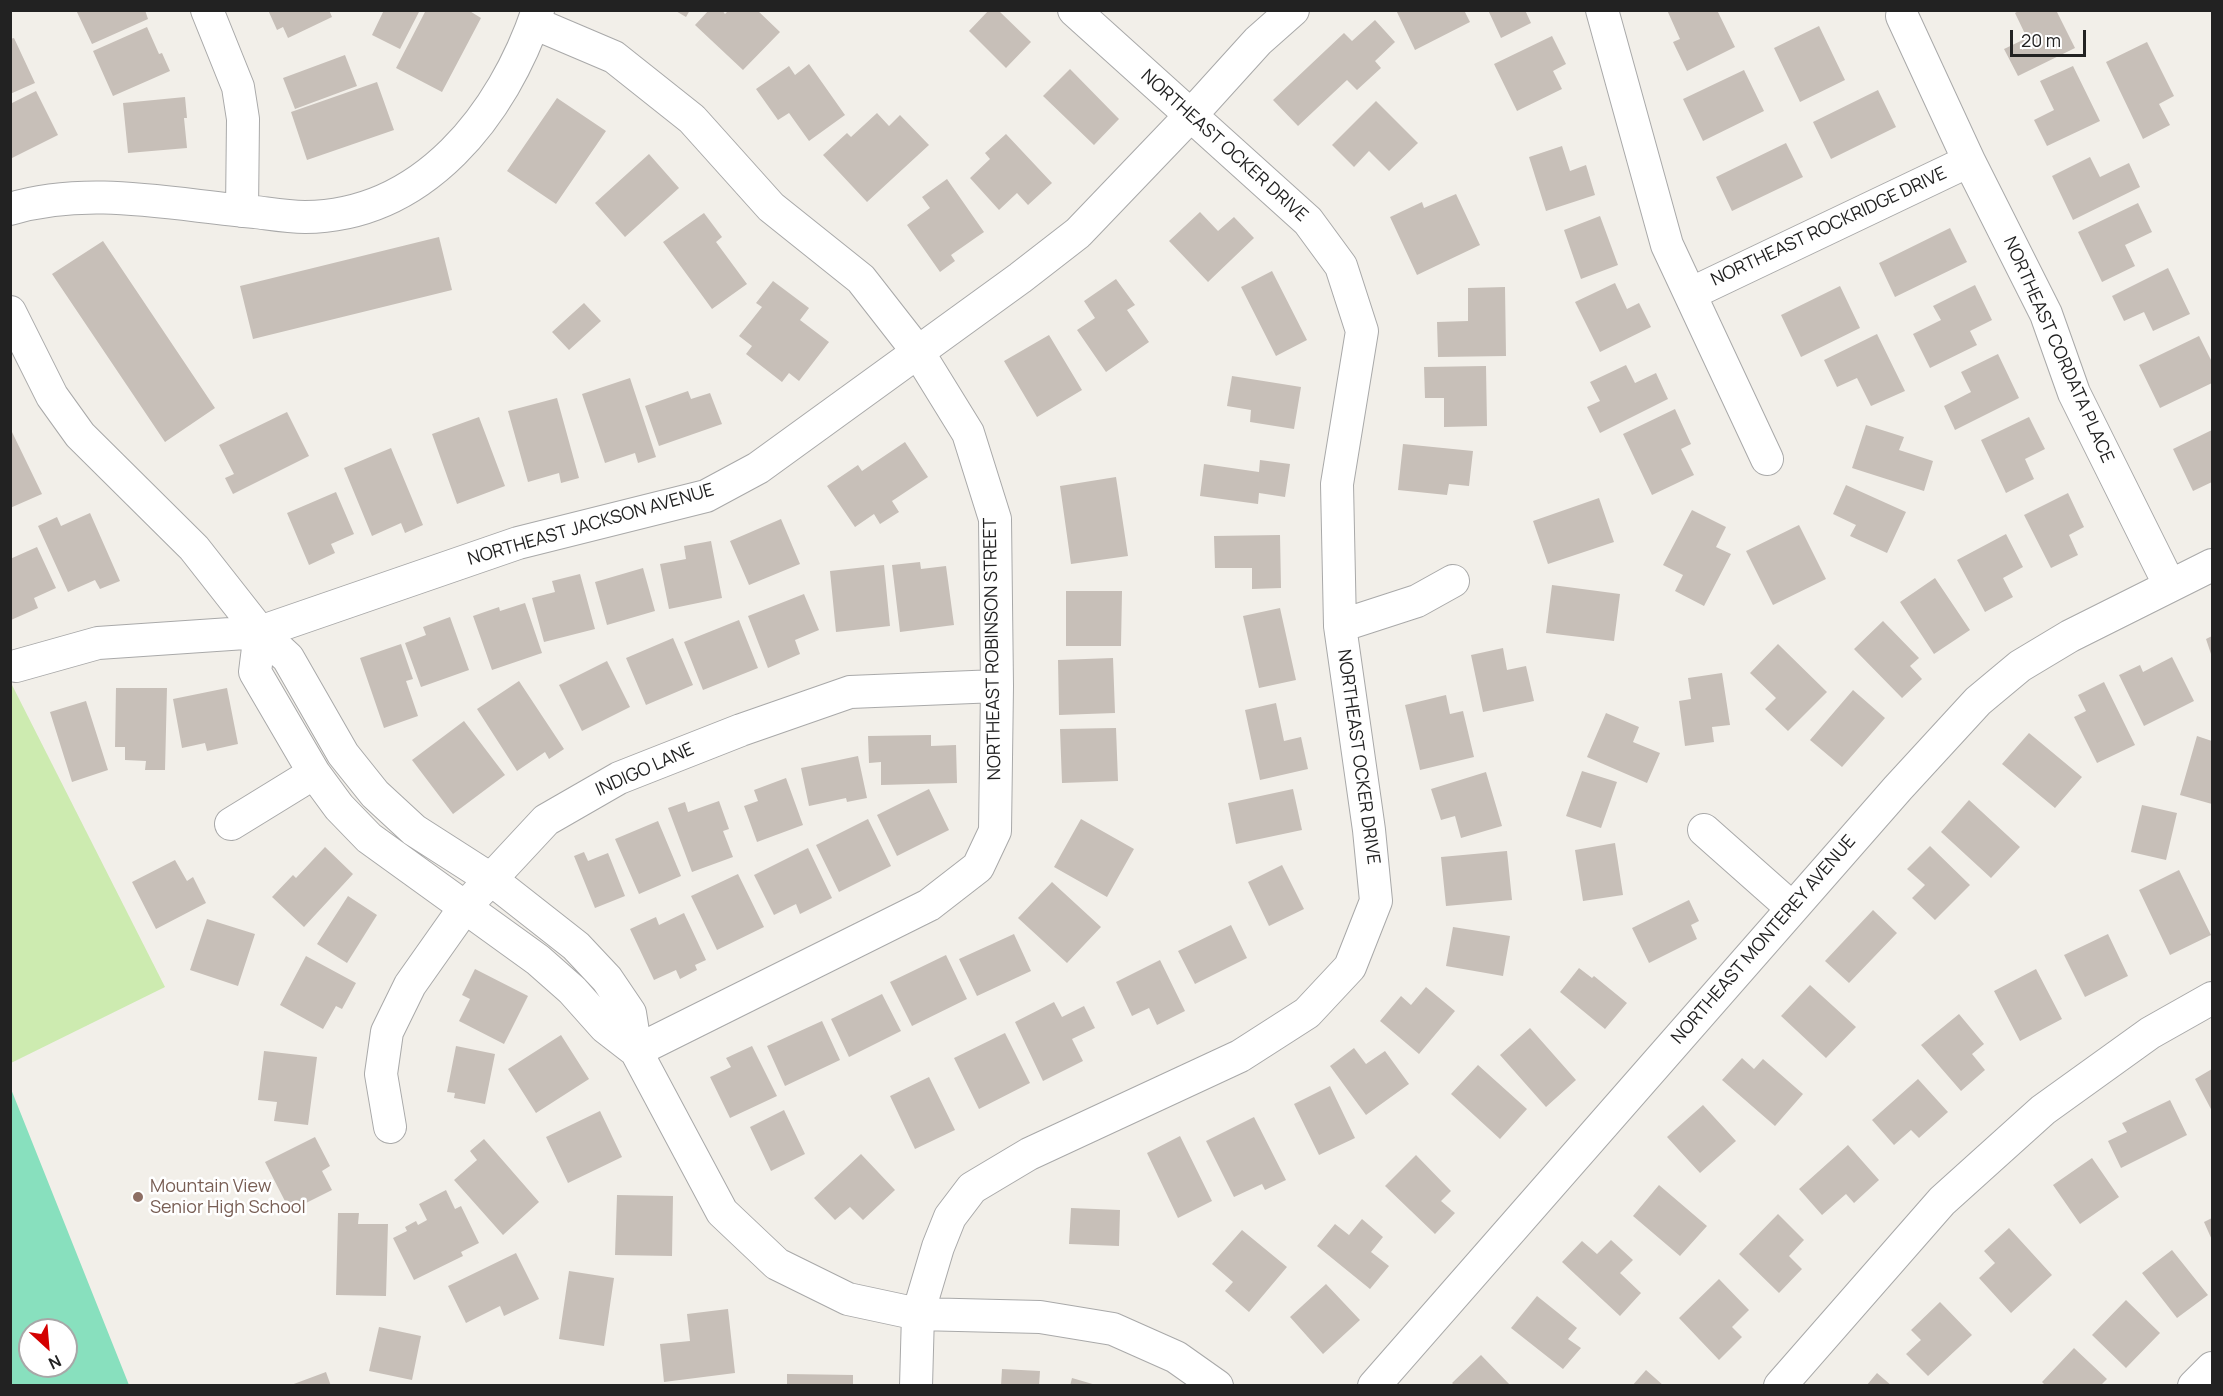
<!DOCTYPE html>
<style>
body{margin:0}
#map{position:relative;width:2223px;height:1396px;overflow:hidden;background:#f2efe9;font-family:Manrope,sans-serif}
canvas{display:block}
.frame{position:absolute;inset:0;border:12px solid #222;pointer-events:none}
.north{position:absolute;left:18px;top:1318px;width:60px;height:60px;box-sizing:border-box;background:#fff;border:2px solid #a7a7a7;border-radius:50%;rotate:154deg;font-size:16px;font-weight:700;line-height:24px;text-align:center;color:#222}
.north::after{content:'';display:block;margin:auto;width:21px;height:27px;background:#d40000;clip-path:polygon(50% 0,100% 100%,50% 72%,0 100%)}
.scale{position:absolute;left:2010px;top:30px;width:76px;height:27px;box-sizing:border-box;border:3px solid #222;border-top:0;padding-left:8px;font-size:18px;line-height:21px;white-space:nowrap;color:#222;-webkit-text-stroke:4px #fff;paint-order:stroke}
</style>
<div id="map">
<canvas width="2223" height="1396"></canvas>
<div class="frame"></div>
<div class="north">N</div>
<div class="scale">20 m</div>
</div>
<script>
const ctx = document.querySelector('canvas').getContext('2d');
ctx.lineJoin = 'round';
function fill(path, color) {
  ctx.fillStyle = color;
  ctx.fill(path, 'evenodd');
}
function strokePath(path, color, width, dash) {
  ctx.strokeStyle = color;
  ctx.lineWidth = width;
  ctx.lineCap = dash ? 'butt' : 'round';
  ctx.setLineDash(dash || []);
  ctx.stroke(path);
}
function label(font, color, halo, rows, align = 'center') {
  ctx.font = font + ' Manrope,sans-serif';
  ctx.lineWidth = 5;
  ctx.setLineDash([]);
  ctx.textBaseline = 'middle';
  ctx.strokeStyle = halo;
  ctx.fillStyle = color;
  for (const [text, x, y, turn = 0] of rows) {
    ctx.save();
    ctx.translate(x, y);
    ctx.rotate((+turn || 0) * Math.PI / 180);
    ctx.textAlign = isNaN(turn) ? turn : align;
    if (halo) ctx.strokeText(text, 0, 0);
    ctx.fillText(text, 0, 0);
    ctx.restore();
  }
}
const grass = new Path2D(`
 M11,683L165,987L11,1063H10Z`);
const pitch = new Path2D(`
 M10,1089H11L129,1385H11ZM30,1330H66V1366H30Z`);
const building = new Path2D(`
 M76,10H145L148,19L92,44Z
 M268,10H329L332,17L288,38L283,27L277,30Z
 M384,10H420L400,49L372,35Z
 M426,10H468L481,18L442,92L396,68Z
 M674,10H690L686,17Z
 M709,10H722L725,14L729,10H757L780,32L743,70L695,25Z
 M989,10H998L1031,42L1006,68L969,31Z
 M1396,10H1464L1470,22L1415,50Z
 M1488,10H1525L1531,23L1501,38Z
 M1667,10H1717L1735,47L1687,71L1673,42L1680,39Z
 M2020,10H2056L2075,48L2018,76L2004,49L2027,38L2015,13Z
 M1375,20L1395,42L1375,61L1381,68L1357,90L1347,80L1298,126L1273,100L1344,33L1352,41Z
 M1819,26L1845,80L1800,102L1774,48Z
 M147,27L159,54L162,53L170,71L113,96L93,51Z
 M1552,36L1566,64L1553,71L1562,89L1517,111L1494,64Z
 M14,38L35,83L10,94V39Z
 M2147,42L2174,96L2159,104L2170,125L2143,139L2106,62Z
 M345,55L357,86L295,109L283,78Z
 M809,64L845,115L809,141L789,113L778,120L756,89L789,66L795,75Z
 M2073,66L2100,121L2047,146L2034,120L2054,110L2040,81Z
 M1070,69L1119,119L1094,145L1043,96Z
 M1744,70L1764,111L1703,141L1683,99Z
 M377,82L394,130L307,160L291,112Z
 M1878,90L1896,127L1831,159L1813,122Z
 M36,91L58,135L10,159V104Z
 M185,97L187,118H184L187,148L128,153L123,103Z
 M557,98L606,131L556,204L507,171Z
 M1376,101L1418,143L1389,171L1369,151L1354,167L1332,145Z
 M877,113L889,126L900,115L929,145L867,202L823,155L847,133L851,137Z
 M1006,134L1052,183L1028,205L1017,193L999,210L970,178L990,159L985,153Z
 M1786,143L1803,177L1732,211L1716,177Z
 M1562,146L1570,171L1586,165L1595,195L1546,211L1529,157Z
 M649,154L679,188L625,237L595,203Z
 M2090,157L2100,177L2129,163L2140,187L2073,220L2052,176Z
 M947,179L984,232L951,255L955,261L940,272L907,225L930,208L922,197Z
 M1456,194L1480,245L1417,275L1390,217L1422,202L1424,208Z
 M2138,203L2152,232L2125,245L2135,266L2102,282L2078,232Z
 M1200,212L1218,231L1234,217L1254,238L1208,282L1169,241Z
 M704,213L722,237L716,242L747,284L712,309L663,242Z
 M1600,216L1618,265L1581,279L1564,230Z
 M1950,228L1967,262L1895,297L1879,263Z
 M439,237L452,290L253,339L240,286Z
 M103,241L215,408L165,442L52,274Z
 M2168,268L2190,314L2153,331L2144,312L2124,321L2112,296Z
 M1272,271L1307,340L1276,356L1241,287Z
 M1116,279L1135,305L1127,310L1149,342L1106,372L1077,330L1095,318L1084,301Z
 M773,281L809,308L800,320L829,342L799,381L789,373L782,382L746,354L752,346L739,336L762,307L756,303Z
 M1615,283L1627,309L1639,303L1651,327L1600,352L1575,302Z
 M1975,285L1992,320L1970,331L1977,345L1930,368L1913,334L1941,320L1933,306Z
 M1840,286L1860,328L1801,357L1781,315Z
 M1505,287L1506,356L1438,357L1437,322L1468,321V288Z
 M584,303L601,321L569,350L552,332Z
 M1877,334L1905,391L1871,406L1857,378L1837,387L1824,360Z
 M1049,335L1082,390L1037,417L1004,361Z
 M2199,336L2212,362V383L2160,408L2139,365Z
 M1998,354L2019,398L1955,430L1944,406L1971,392L1961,372Z
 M1626,365L1635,383L1656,373L1668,399L1600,433L1587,407L1600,401L1590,382Z
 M1486,366L1487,426L1444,427V398H1425L1424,367Z
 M1232,376L1301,387L1294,429L1250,422L1251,410L1227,406Z
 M630,378L656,457L638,463L635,453L605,463L582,394Z
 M688,391L691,399L710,393L722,424L659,446L645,406Z
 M557,398L579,478L561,483L559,473L528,482L508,411Z
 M1675,409L1691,444L1681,449L1694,475L1652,495L1623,434Z
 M287,412L309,456L233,494L225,478L234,474L219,445Z
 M479,417L505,486L457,504L432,434Z
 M2029,417L2045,449L2025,459L2034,479L2006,493L1981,440Z
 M1866,425L1904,437L1899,450L1933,461L1924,491L1852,468Z
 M2212,430V482L2193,491L2173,449Z
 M12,432L42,494L10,508V433Z
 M905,442L928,477L892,501L899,512L880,524L874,514L855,527L827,486L858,465L862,471Z
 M1403,444L1473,451L1469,486L1449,484L1447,495L1398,490Z
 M391,448L423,525L405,533L401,523L372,536L344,468Z
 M1260,460L1290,464L1285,497L1259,493L1258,504L1200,496L1204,464L1259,472Z
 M1116,477L1128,556L1071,564L1060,486Z
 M1846,485L1906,512L1887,553L1850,536L1856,525L1833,514Z
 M336,492L354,534L331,544L335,553L309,565L287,513Z
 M2068,493L2084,527L2069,535L2078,555L2051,568L2024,515Z
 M1599,498L1614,542L1548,564L1533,521Z
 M1692,510L1726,527L1716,547L1731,554L1704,606L1675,591L1683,575L1663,565Z
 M90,513L120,581L100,589L95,580L68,592L38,526L57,517L61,526Z
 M781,519L800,564L749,585L730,541Z
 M1799,525L1826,579L1773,605L1746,551Z
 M2006,534L2023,567L2003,578L2013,597L1985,612L1957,560Z
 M1280,535L1281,588L1252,589V568H1215L1214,536Z
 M711,541L722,598L669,609L660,564L686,559L684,546Z
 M37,547L56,588L34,598L38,608L11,620L10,559Z
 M920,562L921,569L946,566L954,625L900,632L892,565Z
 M884,565L890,626L836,632L830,571Z
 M643,568L655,611L607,625L595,582Z
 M580,574L595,629L544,642L532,598L555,592L552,581Z
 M1935,578L1970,630L1934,654L1900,602Z
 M1552,585L1620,594L1614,641L1546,633Z
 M1066,591H1122L1121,646H1066Z
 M804,594L819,630L795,640L800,654L768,668L748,616Z
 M525,603L542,653L492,670L473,616L499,607L500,611Z
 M1280,608L1296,680L1259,688L1243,616Z
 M450,617L469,670L421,687L405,643L426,635L423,627Z
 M739,620L758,668L703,690L684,642Z
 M1883,621L1919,658L1910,666L1922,679L1902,698L1854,649Z
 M2212,636V657L2206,639Z
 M673,638L693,685L646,705L626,658Z
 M401,644L413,679L406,681L418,716L384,728L360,658Z
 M1778,644L1827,692L1788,731L1765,709L1776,698L1750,673Z
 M1503,648L1507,670L1526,666L1534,701L1483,712L1471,655Z
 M2172,657L2194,701L2144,726L2119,675L2140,665L2143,672Z
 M1113,658L1115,713L1059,715L1058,660Z
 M607,661L630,707L582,731L559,685Z
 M1722,673L1730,725L1712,727L1714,742L1685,746L1679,701L1691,699L1688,678Z
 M519,681L564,749L549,759L545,752L517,771L477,709Z
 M2104,682L2135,745L2097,763L2074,717L2086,711L2078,695Z
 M116,688H167L165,770H145L146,761L125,760V747H115Z
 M227,688L238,744L207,751L205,743L182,748L173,699Z
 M1853,690L1885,718L1842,767L1810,740Z
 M1446,695L1450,714L1463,711L1474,757L1420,770L1405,705Z
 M86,701L108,770L72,782L50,712Z
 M1276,703L1284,741L1301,737L1308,769L1260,780L1245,710Z
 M1606,713L1639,727L1633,742L1660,753L1647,783L1587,757Z
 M464,721L505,775L453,814L412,760Z
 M1116,728L1118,781L1062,783L1060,729Z
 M2029,733L2082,777L2055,808L2002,764Z
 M931,735V746L956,745L957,783L881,785V762L869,763L868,736Z
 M2197,736L2212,741V804L2180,795Z
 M858,756L867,798L847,802L846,798L809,806L801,768Z
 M1582,771L1617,782L1601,828L1566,816Z
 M1486,772L1502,826L1461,838L1455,816L1441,820L1431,789Z
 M786,778L803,825L757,842L744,806L758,801L754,790Z
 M929,789L949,830L897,856L877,815Z
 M1293,789L1302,830L1236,844L1228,803Z
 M1969,800L2020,847L1991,878L1941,832Z
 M719,801L729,829L723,831L733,857L692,872L668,808L685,802L688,812Z
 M2142,805L2177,813L2166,860L2131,852Z
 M868,819L891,866L839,892L816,845Z
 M1081,819L1134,849L1107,897L1054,867Z
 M658,821L681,876L639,894L615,839Z
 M1615,843L1623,895L1583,901L1575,850Z
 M1930,846L1970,885L1935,920L1912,898L1925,885L1907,869Z
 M325,847L353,874L304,927L272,897L293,875L296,878Z
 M808,848L832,898L800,914L796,904L774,915L754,875Z
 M1507,851L1512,900L1446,906L1441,857Z
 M584,852L588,861L608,853L625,896L595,908L574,856Z
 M175,860L187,881L193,877L206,903L156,929L132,882Z
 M1282,865L1304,909L1269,926L1248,882Z
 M2179,870L2211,935L2170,955L2139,890Z
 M738,874L764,927L717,950L691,896Z
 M1052,882L1101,927L1067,963L1018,918Z
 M348,896L377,915L347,963L317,944Z
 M1689,900L1699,921L1691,925L1697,939L1649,963L1632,928Z
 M1873,910L1897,933L1849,983L1825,961Z
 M684,913L706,960L695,965L697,970L680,979L676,970L654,980L630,929L656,917L659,925Z
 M207,919L255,934L238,986L190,970Z
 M1231,925L1247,958L1195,984L1178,951Z
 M1453,927L1510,936L1503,976L1446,966Z
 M1014,934L1031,971L977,996L959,959Z
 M2108,934L2128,976L2085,997L2064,955Z
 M946,955L967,999L912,1026L890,982Z
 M306,956L356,983L342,1009L336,1006L323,1029L280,1005Z
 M1160,960L1185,1011L1157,1025L1149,1008L1132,1016L1116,982Z
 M1579,968L1592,978L1594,976L1627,1003L1605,1029L1560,992Z
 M475,969L528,996L504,1044L459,1021L470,999L462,995Z
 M2036,969L2062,1019L2020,1041L1994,991Z
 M1810,985L1856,1027L1826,1058L1781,1016Z
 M1426,987L1455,1011L1419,1054L1380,1021L1401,996L1411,1005Z
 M882,994L901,1031L849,1057L831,1019Z
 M1054,1002L1062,1017L1084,1006L1095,1028L1072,1039L1083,1061L1043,1081L1015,1022Z
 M1959,1014L1984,1044L1972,1054L1985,1070L1961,1091L1921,1045Z
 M822,1021L840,1060L785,1086L767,1046Z
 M1530,1028L1576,1080L1546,1107L1500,1055Z
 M1005,1033L1030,1083L979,1109L954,1058Z
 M561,1035L589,1079L536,1113L508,1069Z
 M456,1046L495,1054L485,1104L454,1098L455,1093L447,1092Z
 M752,1046L777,1096L730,1118L710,1077L731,1067L726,1058Z
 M1354,1048L1366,1064L1385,1051L1409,1084L1366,1115L1330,1066Z
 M264,1051L317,1057L308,1125L274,1121L277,1102L258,1100Z
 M1742,1058L1754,1069L1763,1059L1803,1094L1775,1126L1722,1080Z
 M1478,1065L1527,1109L1500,1139L1451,1094Z
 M2212,1069V1111L2195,1079Z
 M929,1077L955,1130L915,1149L890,1096Z
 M1918,1079L1948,1112L1919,1138L1911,1130L1894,1145L1872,1120Z
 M1330,1086L1355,1138L1319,1155L1294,1104Z
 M2170,1100L2187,1135L2121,1168L2108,1141L2127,1132L2122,1123Z
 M1703,1105L1736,1141L1700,1173L1667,1137Z
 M784,1110L805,1154L771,1171L750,1127Z
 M600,1111L622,1157L568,1183L546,1137Z
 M1254,1117L1286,1180L1265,1190L1262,1184L1234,1197L1206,1141Z
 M1180,1136L1212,1201L1178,1218L1147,1153Z
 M315,1137L330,1166L322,1171L332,1190L290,1211L265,1162Z
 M484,1139L539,1202L503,1235L454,1180L477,1160L470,1151Z
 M1848,1145L1879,1180L1854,1203L1846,1194L1822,1215L1799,1189Z
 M861,1154L895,1190L863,1220L850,1207L835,1220L814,1198Z
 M1416,1155L1451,1191L1441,1201L1455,1213L1435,1234L1385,1186Z
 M2092,1158L2119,1197L2080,1224L2053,1185Z
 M1659,1185L1707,1226L1680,1256L1633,1216Z
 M446,1190L455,1209L461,1206L479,1243L461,1252L463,1256L414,1280L393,1238L407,1231L405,1227L416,1221L418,1225L427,1220L419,1204Z
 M617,1195L673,1196L672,1256L615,1255Z
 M1071,1208L1120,1210L1119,1246L1069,1244Z
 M338,1213H359L358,1224H388L386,1296L336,1295Z
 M1778,1214L1804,1240L1789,1256L1802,1269L1779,1293L1739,1254Z
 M2212,1218V1240L2204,1222Z
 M1362,1219L1383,1237L1371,1252L1389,1266L1370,1289L1317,1246L1335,1224L1349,1235Z
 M2009,1228L2052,1275L2011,1313L1979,1278L1995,1263L1984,1251Z
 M1242,1230L1287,1267L1249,1312L1225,1291L1233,1282L1212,1264Z
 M1611,1240L1633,1260L1620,1273L1641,1293L1620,1316L1562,1262L1582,1241L1597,1254Z
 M2172,1250L2208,1295L2177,1318L2142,1273Z
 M516,1253L539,1299L504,1316L500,1306L466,1323L448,1286Z
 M569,1271L614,1278L604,1346L559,1339Z
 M1719,1279L1749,1310L1732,1327L1742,1337L1719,1360L1679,1318Z
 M1326,1284L1360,1320L1323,1354L1290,1317Z
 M1537,1296L1577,1328L1568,1339L1581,1348L1563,1369L1511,1328Z
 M2126,1300L2160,1333L2126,1368L2092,1335Z
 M1940,1302L1972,1335L1928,1376L1906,1354L1921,1340L1911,1330Z
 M728,1309L735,1373L664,1382L660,1344L690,1341L687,1314Z
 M379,1327L421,1336L412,1380L369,1371Z
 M2074,1348L2107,1379L2100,1386H2046L2042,1382Z
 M1481,1355L1511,1386H1455L1452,1383Z
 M1002,1369L1040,1371L1039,1386H1001Z
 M1646,1370L1664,1386H1632Z
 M326,1372L331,1386H291V1385Z
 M1877,1373L1892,1386H1866Z
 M787,1374L853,1375V1386H787Z
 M1072,1378L1096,1385V1386H1070Z`);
const minor = new Path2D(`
 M207,10L238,87L243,119L242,211
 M1602,10L1667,245L1767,459
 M1902,16L1969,161L2046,314L2074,393L2170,586
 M534,23L614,57L692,119L771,207L861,279L918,352L968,433L995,519L997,686L995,831L978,867L929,905L636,1051
 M10,209C90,185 173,205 255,212C271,214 288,217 305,217C424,216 503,114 538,10
 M1690,294L1969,161
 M10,312L52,396L80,435L194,548L260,632L288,658L343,754L375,794L414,830L492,880L576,946L607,979L630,1013L636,1051L722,1212L777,1264L848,1299L918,1314L1040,1317L1113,1329L1176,1357L1217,1386
 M1340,626L1417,601L1453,581
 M260,632L255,672L314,773L339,807L369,838L538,960L572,990L605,1027L636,1051
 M16,666L98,643L260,632L518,543L706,496L758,468L1020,278L1078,233L1191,115L1258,41L1293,10
 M231,824L314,773
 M1704,830L1792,908
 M390,1127L381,1074L387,1032L410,985L465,907L546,820L619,778L741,730L850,692L997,686
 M916,1386L918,1314L938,1247L950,1217L972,1188L1029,1154L1240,1056L1307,1013L1350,967L1376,901L1369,830L1340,626L1337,484L1362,331L1341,266L1308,221L1074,10
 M1374,1386L1898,788L1978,701L2020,666L2070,636L2212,565
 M1780,1386L1942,1201L2043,1110L2150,1033L2212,998
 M2194,1386L2212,1368`);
const markers = [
 [138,1197,6,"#8d6e63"]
];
const streetNames = [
 ["NORTHEAST OCKER DRIVE",1224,146,42],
 ["NORTHEAST ROCKRIDGE DRIVE",1829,227,-25],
 ["NORTHEAST CORDATA PLACE",2058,350,66],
 ["NORTHEAST JACKSON AVENUE",591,525,-16],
 ["NORTHEAST ROBINSON STREET",993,649,-91],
 ["NORTHEAST OCKER DRIVE",1358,757,82],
 ["INDIGO LANE",645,770,-24],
 ["NORTHEAST MONTEREY AVENUE",1764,940,-49]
];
const educationNames = [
 ["Mountain View",150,1187],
 ["Senior High School",150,1208]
];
fill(grass, '#cdebb0');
fill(pitch, '#88e0be');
fill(building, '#c7bfb8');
strokePath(minor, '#a9a9a9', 34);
strokePath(minor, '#fff', 32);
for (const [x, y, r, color] of markers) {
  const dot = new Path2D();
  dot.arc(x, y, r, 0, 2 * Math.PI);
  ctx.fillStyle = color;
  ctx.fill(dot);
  strokePath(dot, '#fff', 2);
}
label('18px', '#222', '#fff', streetNames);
label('18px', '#785e54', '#fff', educationNames, 'left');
</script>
